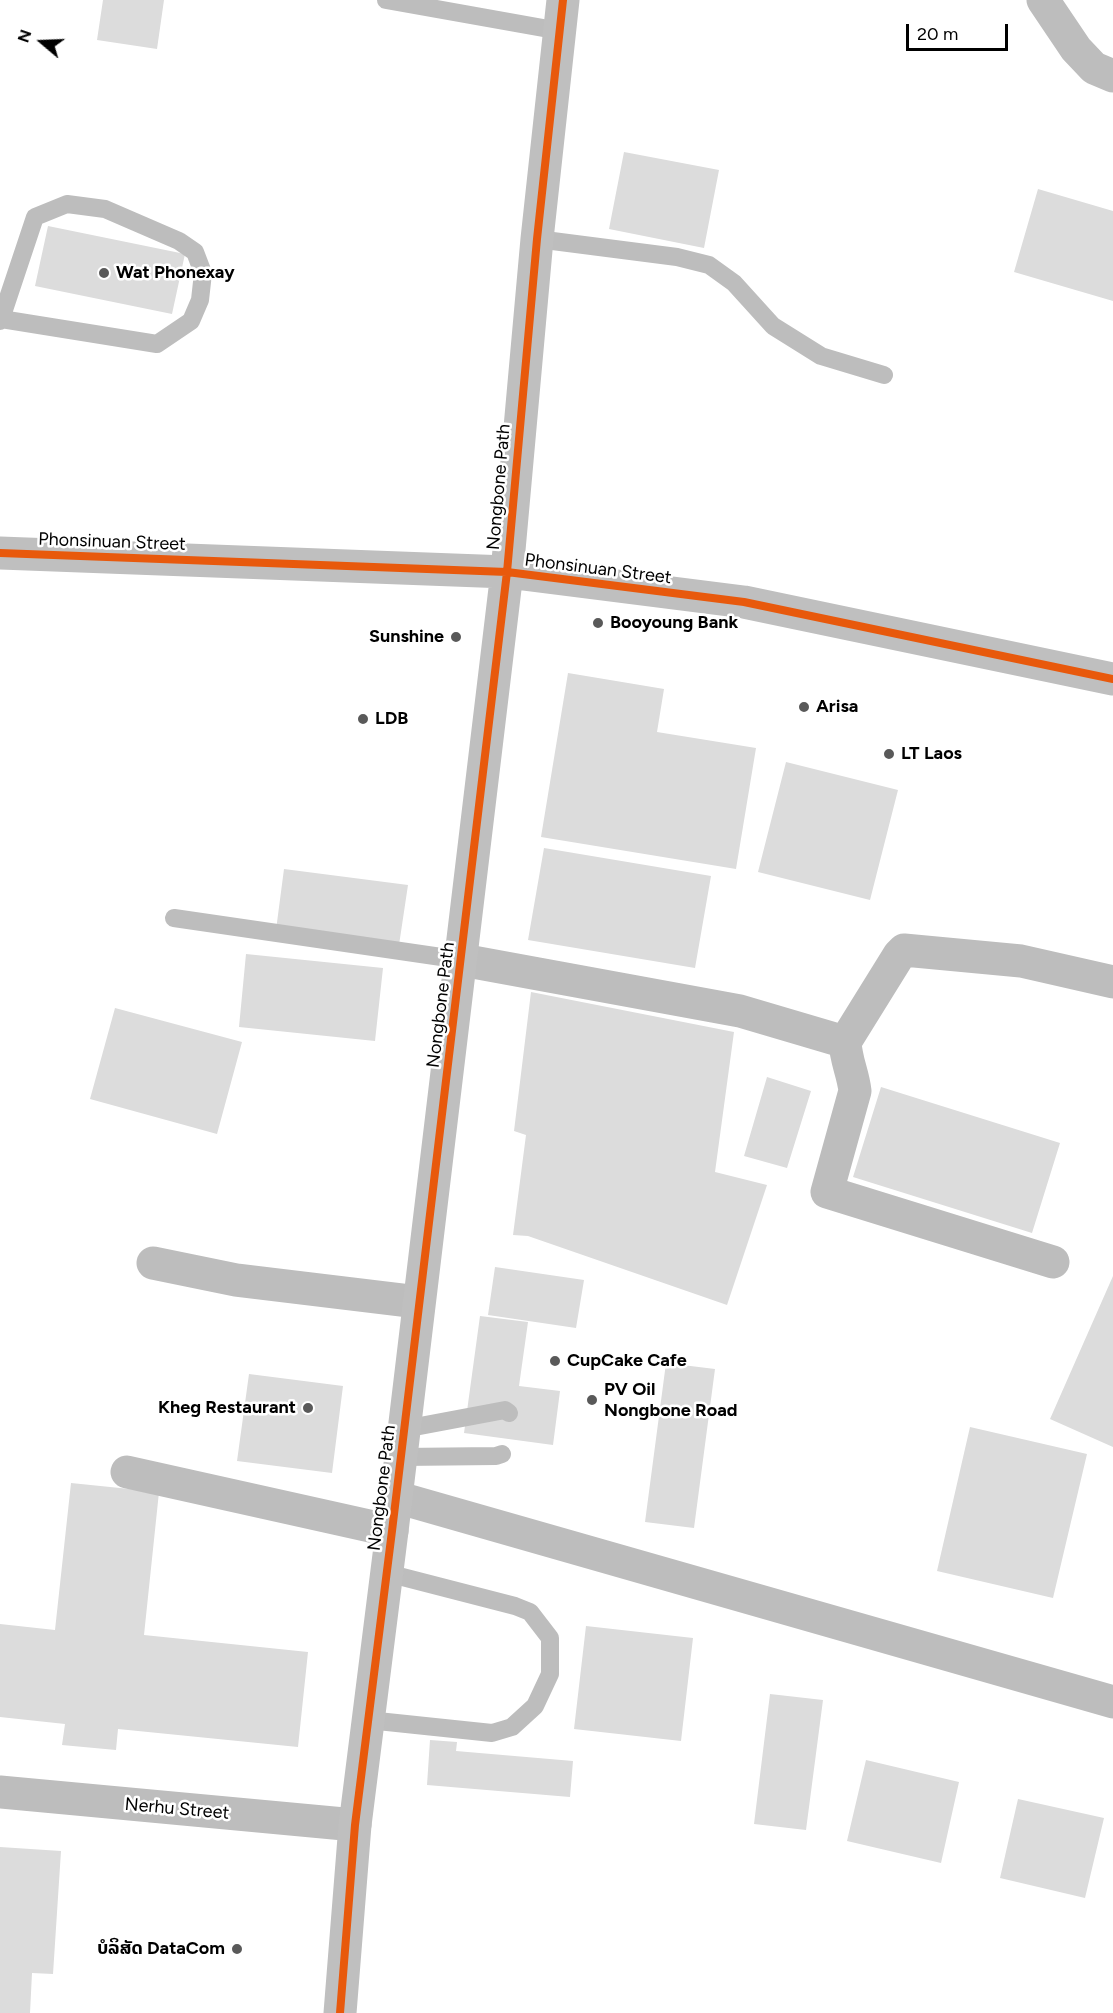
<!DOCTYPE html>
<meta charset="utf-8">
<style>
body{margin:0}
#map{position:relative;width:1113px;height:2013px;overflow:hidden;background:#fff;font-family:Figtree,sans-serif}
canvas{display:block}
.north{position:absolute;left:12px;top:12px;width:60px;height:60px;-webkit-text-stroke:4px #fff;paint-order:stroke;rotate:289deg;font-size:16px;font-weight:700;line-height:24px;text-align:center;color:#000}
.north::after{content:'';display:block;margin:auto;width:21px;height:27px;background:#000;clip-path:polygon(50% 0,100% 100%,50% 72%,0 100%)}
.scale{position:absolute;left:906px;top:24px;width:102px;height:27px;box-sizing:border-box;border:3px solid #000;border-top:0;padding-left:8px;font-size:18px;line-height:21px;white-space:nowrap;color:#000;-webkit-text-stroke:4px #fff;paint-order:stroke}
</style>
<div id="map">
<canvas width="1113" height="2013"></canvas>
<div class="north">N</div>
<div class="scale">20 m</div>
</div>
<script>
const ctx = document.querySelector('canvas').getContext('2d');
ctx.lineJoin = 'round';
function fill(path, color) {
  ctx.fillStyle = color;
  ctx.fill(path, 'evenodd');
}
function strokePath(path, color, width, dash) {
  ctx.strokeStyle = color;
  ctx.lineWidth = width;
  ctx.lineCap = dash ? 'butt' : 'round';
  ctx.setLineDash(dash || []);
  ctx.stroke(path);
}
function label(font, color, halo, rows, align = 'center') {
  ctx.font = font + ' Figtree,"Noto Sans Lao",sans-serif';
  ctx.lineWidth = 5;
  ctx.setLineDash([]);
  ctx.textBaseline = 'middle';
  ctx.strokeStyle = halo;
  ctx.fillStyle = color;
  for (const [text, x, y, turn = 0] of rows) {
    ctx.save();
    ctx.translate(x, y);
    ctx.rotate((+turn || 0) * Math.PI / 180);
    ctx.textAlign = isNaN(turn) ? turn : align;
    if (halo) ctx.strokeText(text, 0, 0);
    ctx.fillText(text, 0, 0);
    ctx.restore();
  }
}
const building = new Path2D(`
 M103,0H164L157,49L97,40Z
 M624,152L719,170L704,248L609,229Z
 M1038,189L1113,211V301L1014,272Z
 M48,226L185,254L172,314L35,286Z
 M568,673L664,689L657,732L756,748L736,869L541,837Z
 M786,762L898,790L870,900L758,872Z
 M544,848L711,876L695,968L528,940Z
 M284,869L408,885L399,945L276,930Z
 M246,954L383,968L375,1041L239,1027Z
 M531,992L734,1032L715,1172L767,1185L727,1305L528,1236L513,1235L526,1135L514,1131Z
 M115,1008L242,1042L217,1134L90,1099Z
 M767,1077L811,1091L787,1168L744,1156Z
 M881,1087L1060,1143L1032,1233L853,1177Z
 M495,1267L584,1280L576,1328L488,1315Z
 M1113,1276V1447L1050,1419Z
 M480,1316L528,1322L519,1386L560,1391L553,1445L464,1433Z
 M666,1363L715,1369L694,1528L645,1522Z
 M249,1374L343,1386L332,1473L237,1461Z
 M970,1427L1087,1454L1053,1598L937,1571Z
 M71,1483L159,1492L144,1635L308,1652L298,1747L118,1729L116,1750L62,1745L65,1724L0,1717V1624L55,1630Z
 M586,1626L693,1638L681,1741L574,1729Z
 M770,1694L823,1700L806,1830L754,1824Z
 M430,1740L457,1742L456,1751L573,1761L570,1797L427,1785Z
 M866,1760L959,1782L941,1863L847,1841Z
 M1018,1799L1104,1818L1085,1898L1000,1878Z
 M0,1847L61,1851L53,1974L32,1973L30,2013H0Z`);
const lane = new Path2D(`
 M386,0L560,31
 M537,239L677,257L709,265L734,283L773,326L821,356L884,375
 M0,319H1L157,344L191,321L200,300L203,273L195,252L179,241L105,209L67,204L35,217L1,319L0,321
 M174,918L462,960
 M404,1429L505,1410L509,1413
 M401,1457L496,1456L502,1454
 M368,1720L492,1733L512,1727L535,1706L550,1674V1638L530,1612L515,1606L387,1573`);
const street = new Path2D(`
 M1043,0L1076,49L1094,68L1113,76
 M462,960L740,1011L845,1042L899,955L904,950L1021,961L1113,982
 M845,1042C846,1061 853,1073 855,1091L827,1192L1053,1262
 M153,1263L236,1280L418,1302
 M127,1472L392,1531
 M396,1497L1113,1702
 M0,1792L355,1825`);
const secondary = new Path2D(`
 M0,553L507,572L744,602L1113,679
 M340,2013L355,1825L392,1531L507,572L537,239L563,0`);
const cycleway = new Path2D(`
 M0,553L507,572L744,602L1113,679
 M340,2013L355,1825L392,1531L507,572L537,239L563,0`);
const markers = [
 [104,273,6,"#595959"],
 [598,623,6,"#595959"],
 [456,637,6,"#595959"],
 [804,707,6,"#595959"],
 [363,719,6,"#595959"],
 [889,754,6,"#595959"],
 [555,1361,6,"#595959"],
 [592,1400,6,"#595959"],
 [308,1408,6,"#595959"],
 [237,1949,6,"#595959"]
];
const poiNames = [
 ["Wat Phonexay",116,273],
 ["Booyoung Bank",610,623],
 ["Sunshine",444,637,"right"],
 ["Arisa",816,707],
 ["LDB",375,719],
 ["LT Laos",901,754],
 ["CupCake Cafe",567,1361],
 ["PV Oil",604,1390],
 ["Nongbone Road",604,1411],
 ["Kheg Restaurant",296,1408,"right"],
 ["ບໍລິສັດ DataCom",225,1949,"right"]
];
const streetNames = [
 ["Nongbone Path",499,487,-85],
 ["Phonsinuan Street",112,542,2],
 ["Phonsinuan Street",598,569,7],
 ["Nongbone Path",441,1005,-83],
 ["Nongbone Path",382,1488,-83],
 ["Nerhu Street",177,1809,5]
];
fill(building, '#dcdcdc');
strokePath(lane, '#bdbdbd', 18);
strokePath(street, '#bdbdbd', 33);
strokePath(secondary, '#bfbfbf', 33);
strokePath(cycleway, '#e8590c', 8);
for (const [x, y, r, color] of markers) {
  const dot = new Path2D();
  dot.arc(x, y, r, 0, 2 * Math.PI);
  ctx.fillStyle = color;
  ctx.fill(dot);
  strokePath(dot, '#fff', 2);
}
label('bold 18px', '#000', '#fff', poiNames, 'left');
label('18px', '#000', '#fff', streetNames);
</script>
